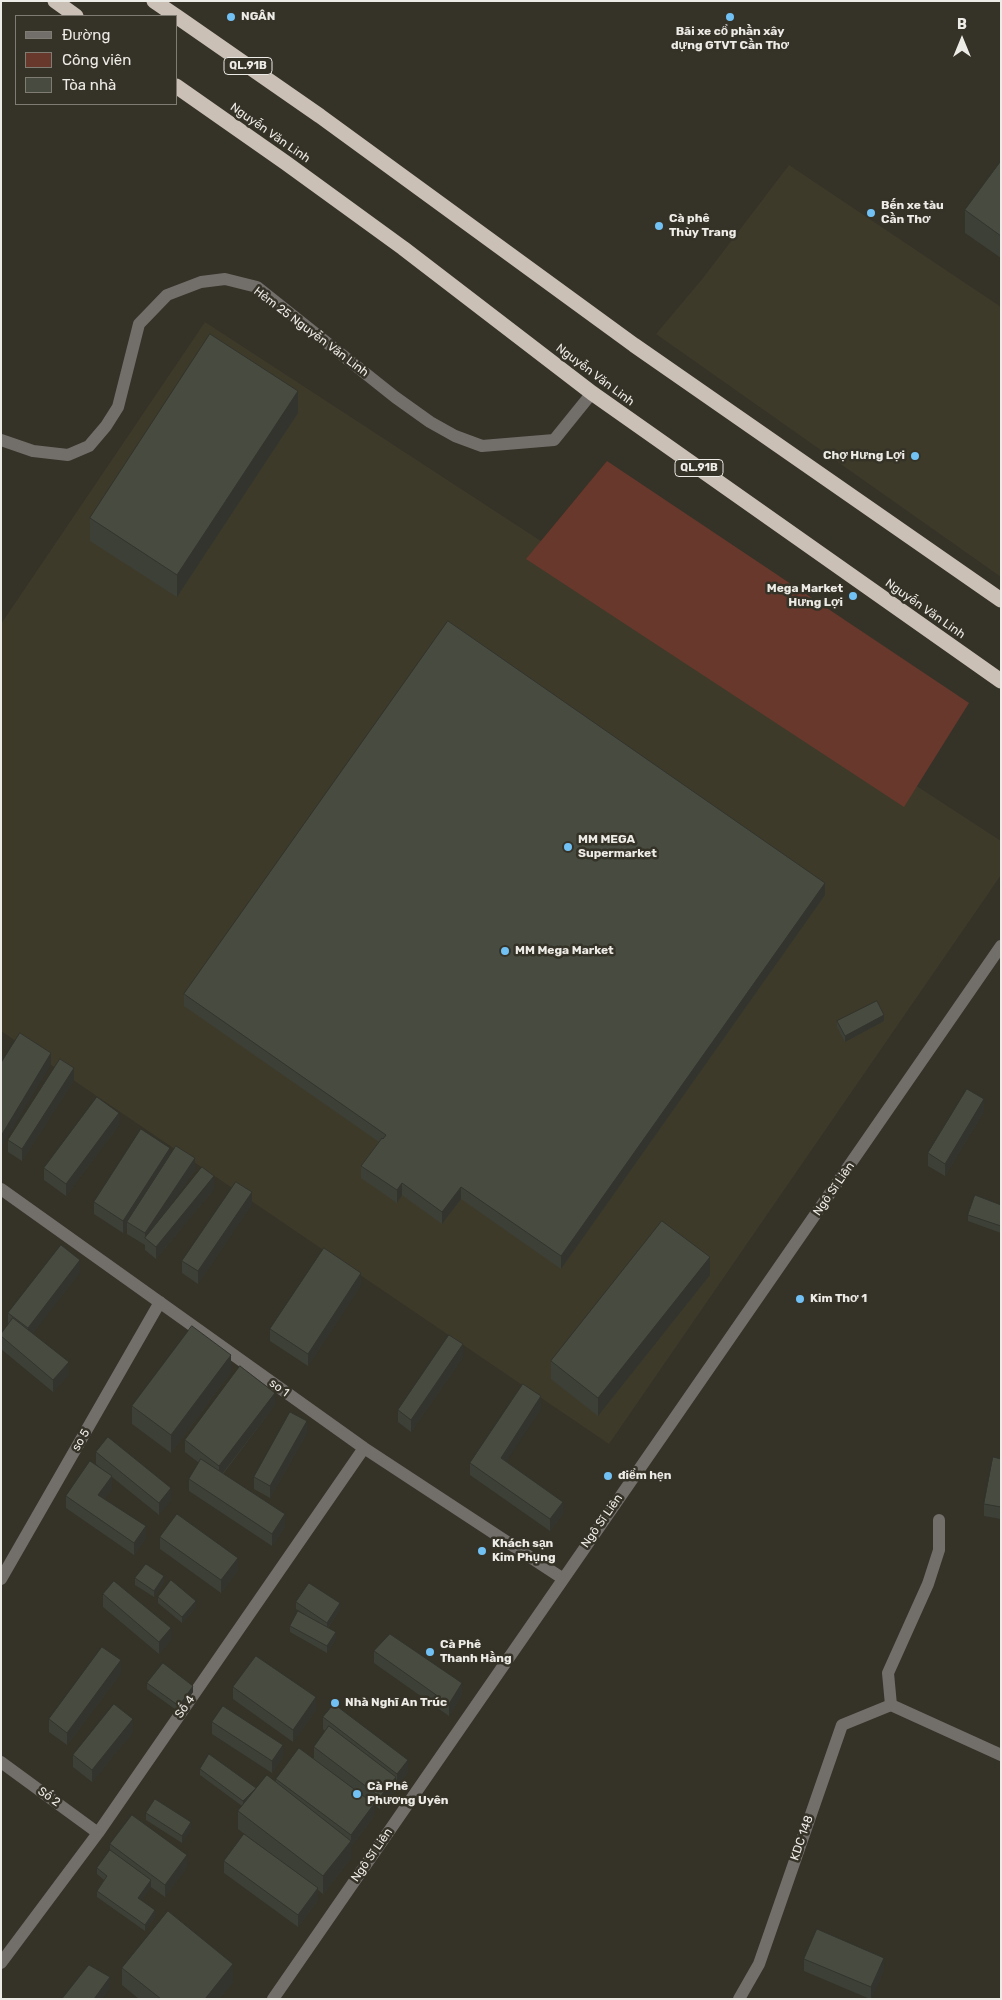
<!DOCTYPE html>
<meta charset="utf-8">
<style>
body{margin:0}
#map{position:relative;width:1002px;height:2000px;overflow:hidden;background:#353228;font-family:Rubik,sans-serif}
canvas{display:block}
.frame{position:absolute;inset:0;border:2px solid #edebe5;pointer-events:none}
.legend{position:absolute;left:15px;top:15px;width:162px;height:90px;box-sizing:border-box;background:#353228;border:1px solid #7f7c74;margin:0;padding:6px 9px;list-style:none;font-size:15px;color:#edebe5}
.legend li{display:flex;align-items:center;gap:10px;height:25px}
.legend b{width:25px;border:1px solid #7f7c74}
.north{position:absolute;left:937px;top:15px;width:50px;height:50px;-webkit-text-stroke:4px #353228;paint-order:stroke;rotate:0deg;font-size:14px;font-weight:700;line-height:20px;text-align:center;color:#edebe5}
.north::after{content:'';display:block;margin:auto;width:18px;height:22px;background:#edebe5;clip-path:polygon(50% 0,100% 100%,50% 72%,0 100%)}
</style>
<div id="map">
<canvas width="1002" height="2000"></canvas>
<div class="frame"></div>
<ul class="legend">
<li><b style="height:6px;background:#726e6a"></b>Đường</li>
<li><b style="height:14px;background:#67382b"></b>Công viên</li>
<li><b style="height:14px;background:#474b40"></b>Tòa nhà</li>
</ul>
<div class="north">B</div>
</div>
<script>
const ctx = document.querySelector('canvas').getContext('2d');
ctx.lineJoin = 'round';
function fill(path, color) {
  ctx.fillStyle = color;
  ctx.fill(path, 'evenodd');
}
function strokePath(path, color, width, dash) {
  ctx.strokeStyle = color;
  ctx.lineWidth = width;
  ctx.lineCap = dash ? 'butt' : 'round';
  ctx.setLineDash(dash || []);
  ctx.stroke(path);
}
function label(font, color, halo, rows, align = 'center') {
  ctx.font = font + ' Rubik,sans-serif';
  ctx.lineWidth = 5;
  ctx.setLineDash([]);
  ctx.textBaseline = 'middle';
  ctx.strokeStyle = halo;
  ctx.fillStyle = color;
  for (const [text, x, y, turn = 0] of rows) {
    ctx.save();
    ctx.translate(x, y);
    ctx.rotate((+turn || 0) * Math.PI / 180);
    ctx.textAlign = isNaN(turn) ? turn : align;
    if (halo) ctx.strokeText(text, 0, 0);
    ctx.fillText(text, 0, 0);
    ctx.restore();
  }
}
const built = new Path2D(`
 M789,165L1001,307V577L656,334L703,278Z
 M205,322L1001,841V875L609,1444L1,1031V624Z`);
const green = new Path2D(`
 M607,461L969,703L904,807L526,559Z`);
const minor = new Path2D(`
 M1,440L33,451L68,455L89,446L106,426L118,407L139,324L167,295L201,282L225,279L257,287L395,397L430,422L455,436L482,446L554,440L592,393
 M1,1189L364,1448L562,1578
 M939,1520V1550L928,1584L888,1673L891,1705L1001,1755
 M1,1579L160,1302
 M1,1762L98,1833
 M1,1963L98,1833L364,1448
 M273,1999L1001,946
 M739,1999L759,1964L842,1725L891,1705`);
const highway = new Path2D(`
 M55,1L76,16
 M154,1L176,16
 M176,16L320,116L634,345L1001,600
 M176,86L286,163L403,248L592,393L1001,681`);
const wall = new Path2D(`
 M1001,161V258L965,233V210Z
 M298,413L177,597L90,541V518Z
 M825,895L561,1269L461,1199L442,1224L402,1195L397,1203L361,1178V1166L379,1142L184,1006V994Z
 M837,1021H884L845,1042L837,1027Z
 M74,1080L22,1161L8,1152V1140Z
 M984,1111L945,1176L928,1166V1153Z
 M119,1125L66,1196L44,1180V1168Z
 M170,1156L195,1170L167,1211L214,1189L156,1259L145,1250V1244V1245L127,1234V1227L123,1233L94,1214V1202Z
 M252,1204L198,1284L182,1273V1261Z
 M1001,1205V1233L968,1221V1215Z
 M80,1272L33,1333L69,1374L53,1392L1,1349V1334L8,1325V1313Z
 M710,1275L598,1416L551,1379V1361Z
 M361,1285L308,1366L270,1341V1329Z
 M463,1357L411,1432L398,1422V1410Z
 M231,1372L171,1453L132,1424V1406Z
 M275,1405L223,1474L285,1527L272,1546L189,1491V1479L199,1463L185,1452V1440Z
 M541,1409L506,1461L563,1514L550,1531L470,1475V1463Z
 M307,1433L270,1498L254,1489V1477Z
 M96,1452L171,1500L159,1515L112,1477V1489L104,1499L146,1538L134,1555L66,1508V1496L105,1472L96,1464Z
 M1001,1459V1519L984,1516V1504Z
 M160,1537L238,1570L221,1593L160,1549Z
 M135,1578L164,1582L154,1597L135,1585Z
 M103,1594L171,1640L159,1654L103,1607Z
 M158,1597L196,1607L182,1623L158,1603Z
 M296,1602L340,1609L328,1628L336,1638L327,1653L290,1632V1626L304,1614L296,1609Z
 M374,1651L462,1695L449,1716L374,1663Z
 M121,1673L67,1745L49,1732V1719Z
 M147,1683L193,1692L179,1712L147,1689Z
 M233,1687L316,1710L293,1742L233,1699Z
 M323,1717L408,1772L397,1786L396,1785V1789L380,1809L374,1805V1816L351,1847V1858L323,1894L318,1890V1900L298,1927L224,1873V1861L268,1852L238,1829V1811L242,1806L200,1775V1769L256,1789L276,1782V1779L314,1758V1747L325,1731L323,1729Z
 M212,1722L283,1757L272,1773L212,1734Z
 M133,1732L92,1782L73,1767V1755Z
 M146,1813L191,1829L182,1843L146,1820Z
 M110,1844L187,1867L165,1897L151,1887L141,1900L155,1917L145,1931L97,1897V1891L104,1880L97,1874V1868L110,1850Z
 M804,1959L884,1970L871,1999H870L804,1971Z
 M122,1968L233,1982L219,1999H139L122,1985Z`);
const shadedWall = new Path2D(`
 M298,391V413L177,597V575Z
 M825,883V895L561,1269V1256Z
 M884,1015V1021L845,1042V1036Z
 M51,1053V1065L1,1148V1136Z
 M74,1068V1080L22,1161V1149Z
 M984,1099V1111L945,1176V1164Z
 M119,1113V1125L66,1196V1184Z
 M170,1148V1160L127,1222V1227L123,1233V1221Z
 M195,1158V1170L148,1240L145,1238V1245V1233Z
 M214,1176V1189L156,1259V1247Z
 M402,1183V1195L397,1203V1190Z
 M461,1187V1199L442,1224V1212Z
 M252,1192V1204L198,1284V1271Z
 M710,1257V1275L598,1416V1398Z
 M80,1260V1272L28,1340V1328Z
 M361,1273V1285L308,1366V1354Z
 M463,1344V1357L411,1432V1420Z
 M231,1355V1372L171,1453V1435Z
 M69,1362V1374L53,1392V1380Z
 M275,1393V1405L219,1478V1466Z
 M541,1396V1409L501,1470V1458Z
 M307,1421V1433L270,1498V1486Z
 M112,1476V1489L98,1507V1495Z
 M171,1488V1500L159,1515V1503Z
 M563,1502V1514L550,1531V1519Z
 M285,1514V1527L272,1546V1534Z
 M146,1526V1538L134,1555V1543Z
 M238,1558V1570L221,1593V1580Z
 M164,1576V1582L154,1597V1591Z
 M196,1601V1607L182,1623V1617Z
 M340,1603V1609L327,1629V1623Z
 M171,1628V1640L159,1654V1642Z
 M336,1632V1638L327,1653V1646Z
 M121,1660V1673L67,1745V1733Z
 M462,1683V1695L449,1716V1704Z
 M193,1686V1692L179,1712V1706Z
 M316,1697V1710L293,1742V1730Z
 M133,1719V1732L92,1782V1770Z
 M283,1745V1757L272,1773V1761Z
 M408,1760V1772L397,1786V1774Z
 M396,1777V1789L380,1809V1797Z
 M256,1788V1794L243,1807V1801Z
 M374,1804V1816L351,1847V1858L323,1894V1876L351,1841V1835Z
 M191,1822V1829L182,1843V1836Z
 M187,1855V1867L165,1897V1885Z
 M151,1880V1887L138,1904V1898Z
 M318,1888V1900L298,1927V1915Z
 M155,1910V1917L145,1931V1925Z
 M884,1958V1970L871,1999V1987Z
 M233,1964V1982L219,1999H205Z
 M110,1977V1989L103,1999H94Z`);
const building = new Path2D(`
 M1001,161V236L965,210Z
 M210,334L298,391L177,575L90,518Z
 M448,621L825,883L561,1256L461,1187L442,1212L402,1183L397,1190L361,1166L382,1138L383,1139L386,1135L184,994Z
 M877,1001L884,1015L845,1036L837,1021Z
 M20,1033L51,1053L1,1136V1063Z
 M60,1059L74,1068L22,1149L8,1140Z
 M967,1089L984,1099L945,1164L928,1153Z
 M97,1097L119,1113L66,1184L44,1168Z
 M141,1129L170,1148L123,1221L94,1202Z
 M176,1146L195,1158L145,1233L127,1222Z
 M202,1167L214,1176L156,1247L145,1238Z
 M236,1182L252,1192L198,1271L182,1261Z
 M975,1195L1001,1205V1226L968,1215Z
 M662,1221L710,1257L598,1398L551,1361Z
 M61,1245L80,1260L28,1328L8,1313Z
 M324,1248L361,1273L308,1354L270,1329Z
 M13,1318L69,1362L53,1380L1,1336V1334Z
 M192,1326L231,1355L171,1435L132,1406Z
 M449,1335L463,1344L411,1420L398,1410Z
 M240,1366L275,1393L219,1466L185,1440Z
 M523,1384L541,1396L501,1458L563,1502L550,1519L470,1463Z
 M290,1412L307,1421L270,1486L254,1477Z
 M108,1437L171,1488L159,1503L96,1452Z
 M993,1457L1001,1459V1507L984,1504Z
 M201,1459L285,1514L272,1534L189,1479Z
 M90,1461L112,1476L98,1495L146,1526L134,1543L66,1496Z
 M177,1514L238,1558L221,1580L160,1537Z
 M146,1564L164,1576L154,1591L135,1578Z
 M171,1580L196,1601L182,1617L158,1597Z
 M114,1581L171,1628L159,1642L103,1594Z
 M309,1583L340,1603L327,1623L296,1602Z
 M298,1611L336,1632L327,1646L290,1626Z
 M390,1634L462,1683L449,1704L374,1651Z
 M102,1647L121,1660L67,1733L49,1719Z
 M256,1656L316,1697L293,1730L233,1687Z
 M163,1663L193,1686L179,1706L147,1683Z
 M114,1704L133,1719L92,1770L73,1755Z
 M334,1704L408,1760L397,1774L323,1717Z
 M223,1706L283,1745L272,1761L212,1722Z
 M329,1726L396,1777L380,1797L314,1747Z
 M299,1748L374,1804L351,1835L276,1779Z
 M209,1754L256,1788L243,1801L200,1769Z
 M267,1775L351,1841L323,1876L238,1811Z
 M155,1799L191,1822L182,1836L146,1813Z
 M132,1815L187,1855L165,1885L110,1844Z
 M244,1834L318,1888L298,1915L224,1861Z
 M110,1850L151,1880L138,1898L155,1910L145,1925L97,1891L107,1876L97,1868Z
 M168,1911L233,1964L205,1999H161L122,1968Z
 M817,1929L884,1958L871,1987L804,1959Z
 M89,1965L110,1977L94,1999H62Z`);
const markers = [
 [231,17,5,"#71c1f5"],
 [730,17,5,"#71c1f5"],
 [871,213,5,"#71c1f5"],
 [659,226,5,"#71c1f5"],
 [915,456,5,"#71c1f5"],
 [853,596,5,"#71c1f5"],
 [568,847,5,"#71c1f5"],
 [505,951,5,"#71c1f5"],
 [800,1299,5,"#71c1f5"],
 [608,1476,5,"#71c1f5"],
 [482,1551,5,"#71c1f5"],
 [430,1652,5,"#71c1f5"],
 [335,1703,5,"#71c1f5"],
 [357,1794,5,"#71c1f5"]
];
const shields = [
 [248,66,48],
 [699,468,48]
];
const shieldNames = [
 ["QL.91B",248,66],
 ["QL.91B",699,468]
];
const poiNames = [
 ["NGÂN",241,17],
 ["Bãi xe cổ phần xây",730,32,"center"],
 ["dựng GTVT Cần Thơ",730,46,"center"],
 ["Bến xe tàu",881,206],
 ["Cần Thơ",881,220],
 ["Cà phê",669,219],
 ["Thùy Trang",669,233],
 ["Chợ Hưng Lợi",905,456,"right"],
 ["Mega Market",843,589,"right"],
 ["Hưng Lợi",843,603,"right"],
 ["MM MEGA",578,840],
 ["Supermarket",578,854],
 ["MM Mega Market",515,951],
 ["Kim Thơ 1",810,1299],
 ["điểm hẹn",618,1476],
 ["Khách sạn",492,1544],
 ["Kim Phụng",492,1558],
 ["Cà Phê",440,1645],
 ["Thanh Hằng",440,1659],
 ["Nhà Nghĩ An Trúc",345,1703],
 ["Cà Phê",367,1787],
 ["Phương Uyên",367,1801]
];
const streetNames = [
 ["Nguyễn Văn Linh",270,133,35],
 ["Hẻm 25 Nguyễn Văn Linh",311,332,37],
 ["Nguyễn Văn Linh",595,375,37],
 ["Nguyễn Văn Linh",925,609,35],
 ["Ngô Sĩ Liên",834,1189,-55],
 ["so 1",279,1388,36],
 ["so 5",81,1440,-60],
 ["Ngô Sĩ Liên",602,1521,-55],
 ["Số 4",185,1707,-55],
 ["Số 2",49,1797,36],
 ["KDC 148",802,1838,-71],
 ["Ngô Sĩ Liên",372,1855,-55]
];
fill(built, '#3e3a29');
fill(green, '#67382b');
strokePath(minor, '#726e6a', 12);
strokePath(highway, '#cac0b6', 15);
fill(wall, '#3d4037');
fill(shadedWall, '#32342d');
fill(building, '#474b40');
strokePath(building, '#32342d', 1);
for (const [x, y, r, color] of markers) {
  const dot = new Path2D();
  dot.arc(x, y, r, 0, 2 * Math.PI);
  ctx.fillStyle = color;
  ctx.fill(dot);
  strokePath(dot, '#353228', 2);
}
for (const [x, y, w] of shields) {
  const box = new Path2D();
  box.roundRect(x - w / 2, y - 8.5, w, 17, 4);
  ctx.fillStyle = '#353228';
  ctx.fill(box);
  strokePath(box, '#edebe5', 1);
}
label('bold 11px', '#edebe5', null, shieldNames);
label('bold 12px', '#edebe5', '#353228', poiNames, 'left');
label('12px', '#edebe5', '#353228', streetNames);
</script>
